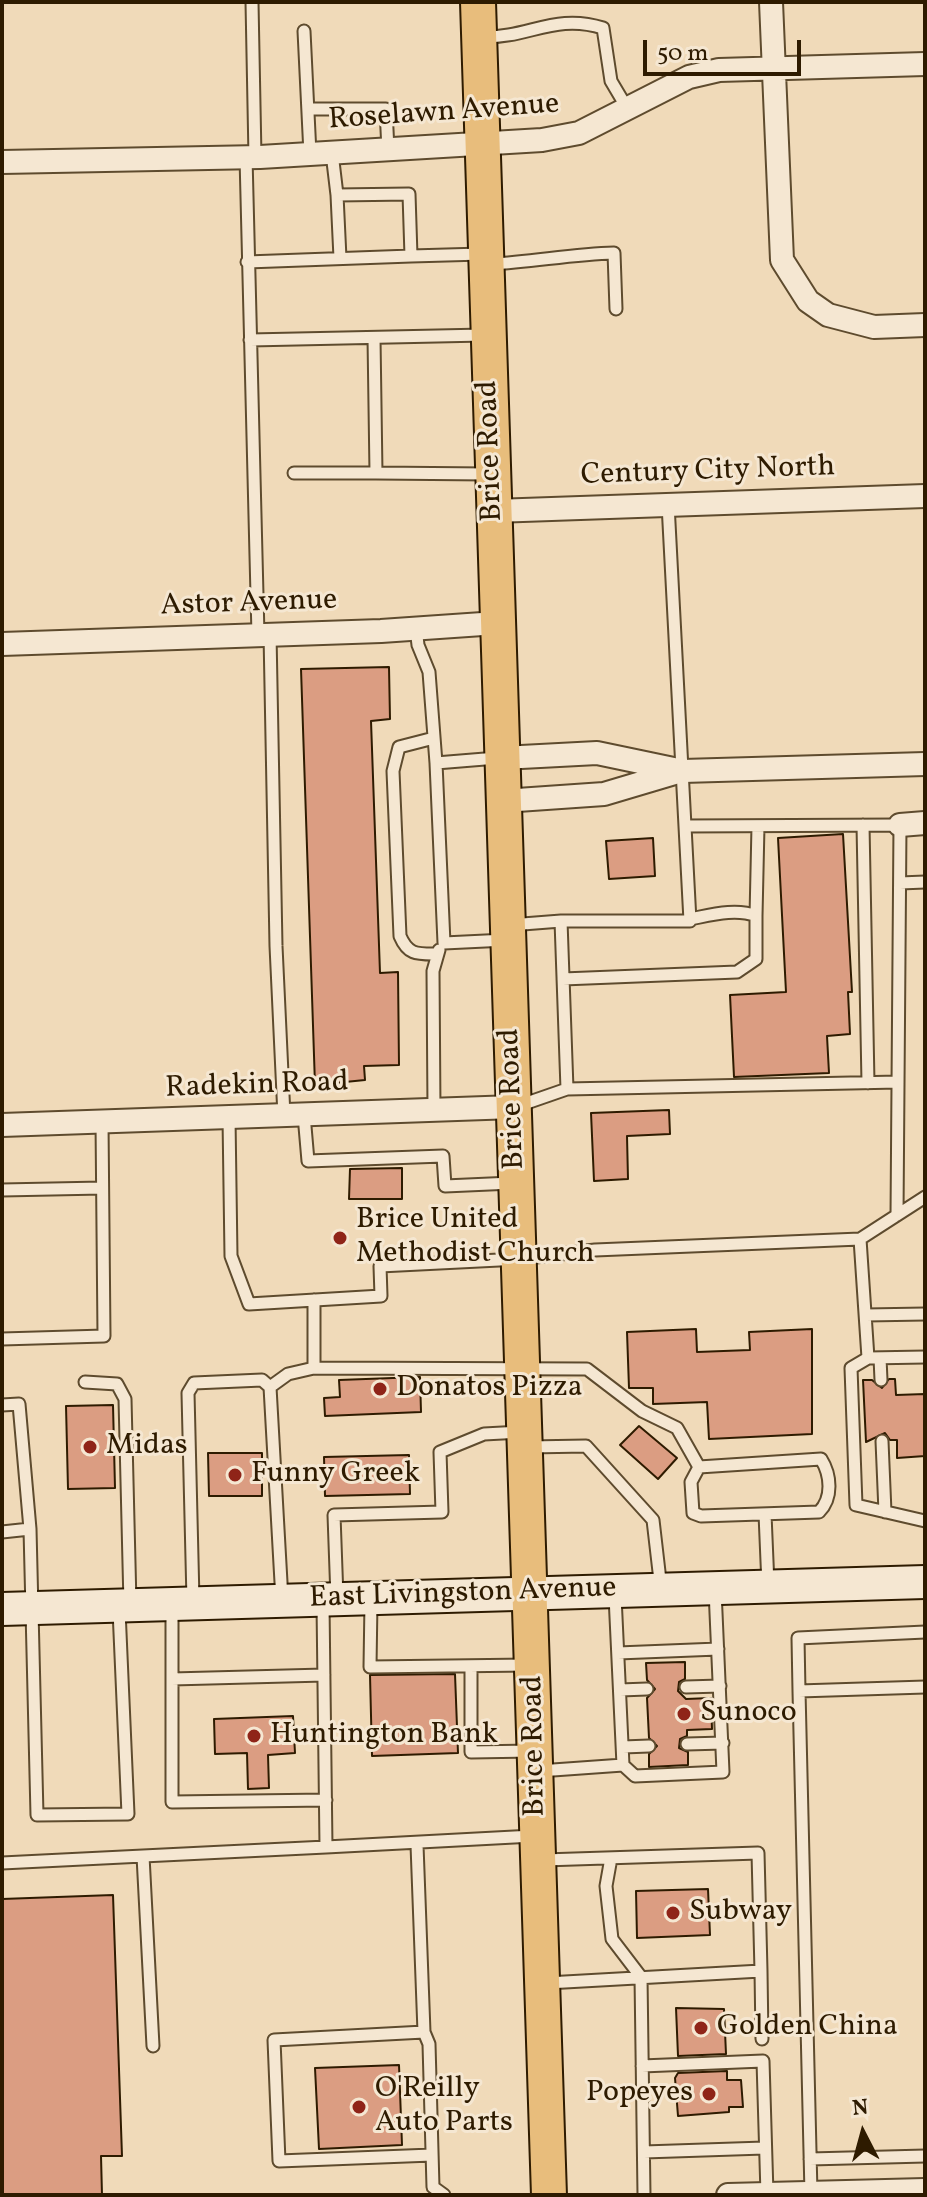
<!DOCTYPE html>
<style>
body{margin:0}
#map{position:relative;width:927px;height:2197px;overflow:hidden;background:#f0dab9;font-family:Vollkorn,serif}
canvas{display:block}
.frame{position:absolute;inset:0;border:4px solid #2e1b00;pointer-events:none}
.north{position:absolute;left:823px;top:2093px;width:80px;height:80px;-webkit-text-stroke:6px #f5e7d2;paint-order:stroke;rotate:354deg;font-size:22px;font-weight:700;line-height:32px;text-align:center;color:#2e1b00}
.north::after{content:'';display:block;margin:auto;width:28px;height:36px;background:#2e1b00;clip-path:polygon(50% 0,100% 100%,50% 72%,0 100%)}
.scale{position:absolute;left:643px;top:40px;width:158px;height:36px;box-sizing:border-box;border:4px solid #2e1b00;border-top:0;padding-left:10px;font-size:24px;line-height:28px;white-space:nowrap;color:#2e1b00;-webkit-text-stroke:6px #f5e7d2;paint-order:stroke}
</style>
<div id="map">
<canvas width="927" height="2197"></canvas>
<div class="frame"></div>
<div class="north">N</div>
<div class="scale">50 m</div>
</div>
<script>
const ctx = document.querySelector('canvas').getContext('2d');
ctx.lineJoin = 'round';
function fill(path, color) {
  ctx.fillStyle = color;
  ctx.fill(path, 'evenodd');
}
function strokePath(path, color, width, dash) {
  ctx.strokeStyle = color;
  ctx.lineWidth = width;
  ctx.lineCap = dash ? 'butt' : 'round';
  ctx.setLineDash(dash || []);
  ctx.stroke(path);
}
function label(font, color, halo, rows, align = 'center') {
  ctx.font = font + ' Vollkorn,serif';
  ctx.lineWidth = 6;
  ctx.setLineDash([]);
  ctx.textBaseline = 'middle';
  ctx.strokeStyle = halo;
  ctx.fillStyle = color;
  for (const [text, x, y, turn = 0] of rows) {
    ctx.save();
    ctx.translate(x, y);
    ctx.rotate((+turn || 0) * Math.PI / 180);
    ctx.textAlign = isNaN(turn) ? turn : align;
    if (halo) ctx.strokeText(text, 0, 0);
    ctx.fillText(text, 0, 0);
    ctx.restore();
  }
}
const building = new Path2D(`
 M389,667L390,719L371,721L380,973L398,972L399,1065L364,1066L365,1080L315,1085L301,669Z
 M843,834L852,992H848L850,1034L827,1036L829,1073L734,1077L730,995L786,992L778,838Z
 M653,838L655,876L609,879L606,841Z
 M669,1110L670,1134L627,1136L628,1179L594,1181L591,1113Z
 M402,1168V1199H349L350,1169Z
 M696,1329L697,1352L750,1350L749,1332L812,1329V1434L709,1439L707,1402L653,1404V1388H629L627,1332Z
 M420,1377L421,1412L325,1416L324,1398L340,1397L339,1380Z
 M889,1379H895L896,1395L925,1394V1456L897,1458V1440H890L885,1433L866,1442L863,1380H872L882,1388Z
 M113,1405L115,1488L68,1489L66,1406Z
 M639,1426L677,1458L658,1479L620,1445Z
 M208,1453H262V1496H209Z
 M409,1455L410,1494L325,1496L324,1457Z
 M685,1662V1679L679,1682L678,1691L686,1699L711,1698L712,1729L687,1730V1736L680,1739L679,1748L688,1752V1765L649,1767V1754L657,1746L649,1738L647,1698L655,1689L647,1680L646,1663Z
 M455,1674L458,1753L372,1756L370,1675Z
 M293,1716L295,1753L268,1755L269,1788L248,1789L247,1753L215,1754L214,1719Z
 M708,1889L710,1935L637,1938L636,1891Z
 M113,1895L122,2156H101L102,2195H2V1899Z
 M676,2008L724,2009L726,2054L678,2056Z
 M399,2065L402,2145L319,2149L315,2068Z
 M727,2071V2080H741L743,2107H729V2112L678,2116L675,2078L678,2073Z`);
const service = new Path2D(`
 M252,2L255,157
 M304,31L310,154
 M483,37C529,38 555,13 603,28L611,81L627,108
 M308,109H386L388,150
 M332,153L337,195L409,194L411,256L482,254
 M246,157L258,635
 M337,195L340,258
 M247,262L411,256
 M491,264C533,262 572,254 614,253L616,309
 M374,338L376,473L488,474
 M250,340L484,335
 M294,473H376
 M416,628L418,645L429,672L436,763
 M270,634L276,946L284,1116
 M434,738L399,747L393,771L400,936C408,955 417,954 436,954
 M497,758L436,763L444,943L506,940
 M863,825L868,1083
 M685,826L900,825L897,1215
 M900,883L925,882
 M756,916L758,826
 M561,921H690L668,504
 M510,925L561,921L567,1089
 M563,979L737,972L756,959V916C736,908 711,915 690,919
 M518,1106L567,1089L898,1082
 M434,1110L433,971L439,950
 M304,1115L308,1161L443,1156L445,1186L512,1183
 M229,1118L231,1256L249,1304L381,1296L380,1266L519,1259L595,1250L860,1239L925,1197
 M2,1190L102,1188
 M860,1239L868,1358L925,1357
 M314,1300V1368L587,1369L642,1411L677,1428L699,1467
 M866,1315L925,1314
 M2,1339L104,1336L102,1122
 M868,1358L851,1368L856,1505L925,1521
 M880,1358L881,1380
 M85,1382L117,1384L125,1399L130,1604
 M270,1387L288,1374L314,1368
 M2,1405L19,1404L30,1529L2,1532
 M882,1441L885,1512
 M529,1447L586,1446L653,1520L661,1589
 M821,1459C831,1475 833,1498 819,1512L701,1516L693,1513L691,1482L699,1467Z
 M765,1514L768,1585
 M30,1529L37,1815L128,1814L119,1610
 M615,1596L623,1765
 M337,1598L334,1515L442,1512L440,1452L484,1434L521,1432
 M193,1600L188,1393L194,1383L262,1380L270,1387L282,1600
 M371,1602L370,1667L528,1665
 M323,1604L326,1847L533,1836
 M172,1608V1802L326,1800
 M618,1653L718,1649
 M471,1666V1752L532,1751
 M172,1679L324,1675
 M686,1687L720,1686
 M620,1690L647,1689
 M799,1691L798,1638L925,1632
 M687,1744L723,1743
 M623,1747L649,1746
 M539,1771L623,1765L635,1776L723,1772L715,1590
 M417,1845L424,2032L274,2040L279,2161L432,2155
 M143,1856L326,1847
 M611,1858L606,1886L612,1939L641,1977L644,2195
 M544,1860L758,1853L761,1971L547,1983
 M2,1863L143,1856L153,2046
 M761,1971L762,2039
 M424,2032L429,2044L433,2187L444,2195
 M642,2066L763,2061L767,2194
 M644,2152L764,2148
 M810,2159L925,2156
 M811,2193L799,1691L925,1687`);
const minor = new Path2D(`
 M771,2L782,260L808,301L828,315L874,327L925,325
 M2,162L260,157L542,140L579,133L689,77L719,70L925,64
 M494,511L925,496
 M2,644L381,631L497,623
 M502,758L597,753L683,771L925,764
 M503,801L604,794L678,772
 M900,825L925,823
 M2,1125L514,1107
 M728,2195L925,2190`);
const secondary = new Path2D(`
 M2,1609L925,1582`);
const primary = new Path2D(`
 M478,2L549,2195`);
const markers = [
 [340,1238,8,"#8f2418"],
 [380,1389,8,"#8f2418"],
 [90,1447,8,"#8f2418"],
 [235,1475,8,"#8f2418"],
 [684,1714,8,"#8f2418"],
 [254,1736,8,"#8f2418"],
 [673,1913,8,"#8f2418"],
 [701,2028,8,"#8f2418"],
 [709,2094,8,"#8f2418"],
 [359,2107,8,"#8f2418"]
];
const streetNames = [
 ["Roselawn Avenue",444,114,-4],
 ["Brice Road",492,451,-92],
 ["Century City North",708,473,-2],
 ["Astor Avenue",249,605,-2],
 ["Radekin Road",257,1087,-2],
 ["Brice Road",514,1099,-92],
 ["East Livingston Avenue",463,1595,-2],
 ["Brice Road",536,1746,-91]
];
const poiNames = [
 ["Brice United",356,1221],
 ["Methodist Church",356,1255],
 ["Donatos Pizza",396,1389],
 ["Midas",106,1447],
 ["Funny Greek",251,1475],
 ["Sunoco",700,1714],
 ["Huntington Bank",270,1736],
 ["Subway",689,1913],
 ["Golden China",717,2028],
 ["O'Reilly",375,2090],
 ["Auto Parts",375,2124],
 ["Popeyes",693,2094,"right"]
];
fill(building, '#db9d82');
strokePath(building, '#2e1b00', 2);
strokePath(service, '#5e4b2e', 15);
strokePath(minor, '#5e4b2e', 26);
strokePath(secondary, '#2e1b00', 36);
strokePath(primary, '#2e1b00', 38);
strokePath(service, '#f5e7d2', 11);
strokePath(minor, '#f5e7d2', 22);
strokePath(secondary, '#f5e7d2', 32);
strokePath(primary, '#e8bd7c', 34);
for (const [x, y, r, color] of markers) {
  const dot = new Path2D();
  dot.arc(x, y, r, 0, 2 * Math.PI);
  ctx.fillStyle = color;
  ctx.fill(dot);
  strokePath(dot, '#f5e7d2', 3);
}
label('30px', '#2e1b00', '#f5e7d2', streetNames);
label('30px', '#2e1b00', '#f5e7d2', poiNames, 'left');
</script>
